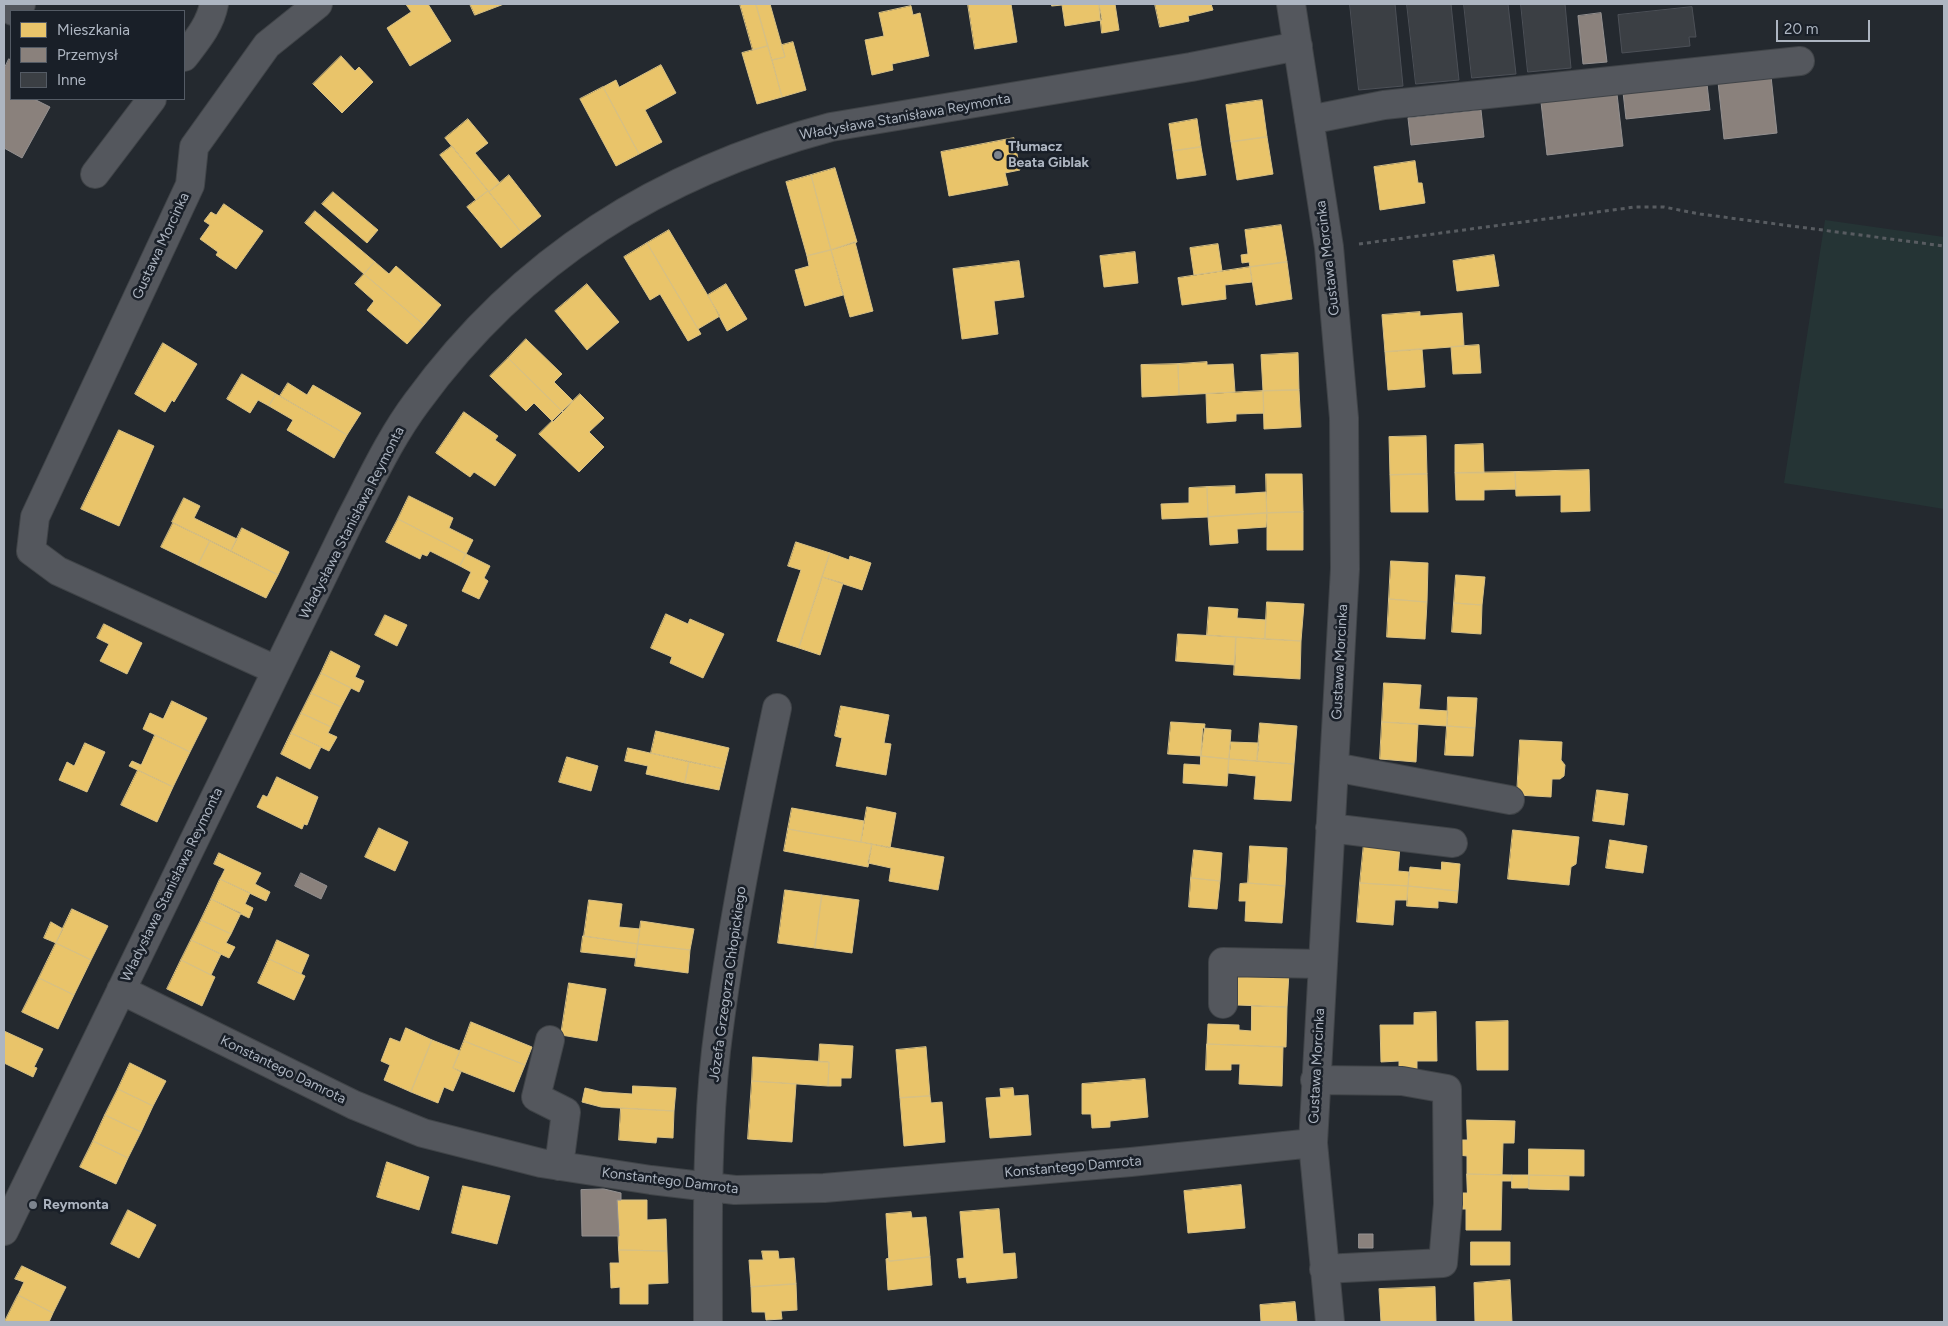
<!DOCTYPE html>
<meta charset="utf-8">
<style>
body{margin:0}
#map{position:relative;width:1948px;height:1326px;overflow:hidden;background:#24292f;font-family:Figtree,sans-serif}
canvas{display:block}
.frame{position:absolute;inset:0;border:5px solid #adb5c1;pointer-events:none}
.legend{position:absolute;left:10px;top:10px;width:175px;height:90px;box-sizing:border-box;background:#191f28;border:1px solid #545b65;margin:0;padding:6px 9px;list-style:none;font-size:15px;color:#adb5c1}
.legend li{display:flex;align-items:center;gap:10px;height:25px}
.legend b{width:25px;border:1px solid #545b65}
.scale{position:absolute;left:1776px;top:20px;width:94px;height:22px;box-sizing:border-box;border:2px solid #adb5c1;border-top:0;padding-left:6px;font-size:15px;line-height:18px;white-space:nowrap;color:#adb5c1;-webkit-text-stroke:4px #191f28;paint-order:stroke}
</style>
<div id="map">
<canvas width="1948" height="1326"></canvas>
<div class="frame"></div>
<ul class="legend">
<li><b style="height:14px;background:#e9c46a"></b>Mieszkania</li>
<li><b style="height:14px;background:#8a817c"></b>Przemysł</li>
<li><b style="height:14px;background:#3b3f44"></b>Inne</li>
</ul>
<div class="scale">20 m</div>
</div>
<script>
const ctx = document.querySelector('canvas').getContext('2d');
ctx.lineJoin = 'round';
function fill(path, color) {
  ctx.fillStyle = color;
  ctx.fill(path, 'evenodd');
}
function strokePath(path, color, width, dash) {
  ctx.strokeStyle = color;
  ctx.lineWidth = width;
  ctx.lineCap = dash ? 'butt' : 'round';
  ctx.setLineDash(dash || []);
  ctx.stroke(path);
}
function label(font, color, halo, rows, align = 'center') {
  ctx.font = font + ' Figtree,sans-serif';
  ctx.lineWidth = 5;
  ctx.setLineDash([]);
  ctx.textBaseline = 'middle';
  ctx.strokeStyle = halo;
  ctx.fillStyle = color;
  for (const [text, x, y, turn = 0] of rows) {
    ctx.save();
    ctx.translate(x, y);
    ctx.rotate((+turn || 0) * Math.PI / 180);
    ctx.textAlign = isNaN(turn) ? turn : align;
    if (halo) ctx.strokeText(text, 0, 0);
    ctx.fillText(text, 0, 0);
    ctx.restore();
  }
}
const green = new Path2D(`
 M1825,220L1944,237V509L1784,483Z`);
const homes = new Path2D(`
 M406,4H428L451,41L410,66L387,28L411,12Z
 M470,4H504L475,15Z
 M740,4H756L768,46L753,50Z
 M756,4H770L785,57L772,60Z
 M968,4H1011L1017,42L975,49Z
 M1052,4H1099L1102,20L1065,26L1062,5L1052,6Z
 M1099,4H1115L1119,30L1102,33Z
 M1155,4H1211L1213,10L1188,16L1189,21L1160,27Z
 M911,6L913,15L920,13L929,56L892,64L893,70L872,75L865,40L884,36L879,13Z
 M793,42L806,90L782,97L772,60L785,57L782,45Z
 M768,46L782,97L757,104L742,53Z
 M341,56L355,71L359,67L373,82L342,113L313,84Z
 M661,65L676,93L645,110L662,142L639,154L603,87L616,80L619,87Z
 M603,87L639,154L616,166L580,99Z
 M1262,100L1267,137L1231,142L1226,105Z
 M468,119L488,143L475,153L500,183L489,192L445,138Z
 M1197,119L1201,147L1173,151L1169,124Z
 M1267,137L1273,174L1237,180L1231,142Z
 M1014,138L1020,170L1005,173L1008,185L949,196L941,152Z
 M452,146L488,191L476,200L440,155Z
 M1201,147L1206,175L1177,179L1173,151Z
 M1415,161L1418,183H1422L1425,203L1380,210L1374,167Z
 M835,168L857,242L831,250L811,175Z
 M509,175L541,216L521,232L489,192Z
 M811,175L831,250L807,256L786,182Z
 M488,191L521,232L501,248L467,207Z
 M333,192L378,230L367,243L322,204Z
 M224,204L263,231L236,269L216,255L218,252L200,239L210,225L204,221L211,212L216,215Z
 M315,211L375,262L364,274L305,223Z
 M1281,225L1287,262L1250,267L1249,262L1242,263L1241,255L1248,254L1245,230Z
 M669,230L720,316L698,329L647,243Z
 M855,242L873,311L850,317L831,250Z
 M647,243L701,334L688,341L660,294L650,300L624,257Z
 M1218,244L1222,271L1194,275L1190,248Z
 M831,250L843,295L805,306L795,270L809,266L807,256Z
 M1135,252L1138,283L1104,287L1100,256Z
 M1494,255L1499,286L1457,291L1453,261Z
 M1019,261L1024,297L994,301L998,334L962,339L953,269Z
 M375,262L389,274L396,266L441,305L424,325L364,274Z
 M1287,262L1292,299L1256,305L1250,267Z
 M1250,267L1252,282L1225,285L1226,299L1182,305L1178,278Z
 M364,274L424,325L407,344L367,310L374,301L355,284Z
 M587,284L619,322L587,350L555,311Z
 M726,284L747,319L727,331L708,295Z
 M1420,312V316L1462,313L1464,346L1385,352L1382,315Z
 M526,339L562,374L554,382L573,401L563,412L508,358Z
 M163,343L197,364L174,402L172,400L165,412L135,394Z
 M1479,345L1481,373L1453,374L1451,347Z
 M1422,349L1425,387L1388,390L1385,352Z
 M1298,353L1299,390L1263,391L1261,355Z
 M508,358L563,412L553,422L534,403L526,411L490,376Z
 M1207,362V365L1233,364L1235,392L1179,395L1178,364Z
 M1178,364L1179,395L1142,397L1141,365Z
 M242,374L276,394L269,406L258,400L250,413L227,399Z
 M288,383L307,395L313,385L361,413L347,435L280,396Z
 M1299,390L1301,427L1264,429L1263,391Z
 M1263,391L1264,413L1236,414V421L1207,423L1206,394Z
 M276,394L347,435L334,458L287,430L293,420L269,406Z
 M580,394L604,418L589,432L604,447L579,472L539,434Z
 M464,412L498,436L495,440L516,455L495,486L474,472L470,477L436,453Z
 M119,430L154,446L119,526L81,509Z
 M1426,436L1427,474L1390,475L1389,437Z
 M1483,444L1484,473H1455V445Z
 M1589,470L1590,511L1561,512V495L1516,496L1515,472Z
 M1515,472L1516,489L1484,490V500H1456L1455,473Z
 M1266,474H1302L1303,512L1267,513Z
 M1427,474L1428,512H1391L1390,475Z
 M1235,486V494L1266,492L1267,513L1208,517L1207,487Z
 M1207,487L1208,517L1162,519L1161,504L1189,503V488Z
 M409,496L453,518L449,528L473,540L466,554L398,519Z
 M184,498L200,506L194,518L237,539L231,551L172,522Z
 M1303,512V550H1267V513Z
 M1267,513L1266,527L1237,529L1238,543L1210,545L1208,517Z
 M398,519L466,554L460,566L430,551L427,556L422,554L420,559L386,542Z
 M173,523L210,541L198,565L161,547Z
 M242,528L289,552L278,575L231,551Z
 M210,541L278,575L266,598L198,565Z
 M796,542L830,553L799,648L777,641L801,570L788,566Z
 M830,553L849,560L850,556L871,563L862,590L822,577Z
 M466,554L490,566L484,578L488,581L479,599L462,591L471,572L460,566Z
 M1391,561L1428,563L1427,602L1389,599Z
 M1456,575L1485,577L1482,605L1454,603Z
 M822,577L843,583L820,655L799,648Z
 M1389,599L1427,602L1425,639L1387,637Z
 M1267,602L1304,604L1301,641L1265,639Z
 M1454,603L1482,605L1481,634L1452,632Z
 M1209,607L1238,609L1237,618L1266,620L1265,639L1207,635Z
 M666,614L688,624L690,619L724,634L703,678L670,663L672,657L651,648Z
 M385,615L407,625L397,646L375,635Z
 M104,624L142,643L127,674L100,661L109,644L97,638Z
 M1178,634L1236,637L1235,665L1176,661Z
 M1236,637L1301,641L1300,679L1234,675Z
 M331,651L360,666L355,677L364,681L359,692L321,673Z
 M321,673L351,688L341,707L311,693Z
 M1384,683L1421,685L1419,709L1448,711L1447,726L1382,722Z
 M311,693L341,707L331,727L301,713Z
 M1448,697L1477,698L1475,728L1447,726Z
 M172,701L207,718L190,752L143,729L150,713L163,719Z
 M841,706L889,715L884,743L891,744L886,775L836,766L842,738L835,736Z
 M301,713L331,727L328,733L337,737L329,751L291,733Z
 M1171,722L1205,724L1201,756L1168,754Z
 M1382,722L1418,724L1416,762L1380,759Z
 M1260,723L1297,726L1294,764L1257,761Z
 M1447,726L1475,728L1473,756L1445,755Z
 M1203,728L1231,730L1229,759L1201,756Z
 M656,731L729,748L724,769L651,753Z
 M291,733L321,747L310,769L281,754Z
 M155,735L190,752L173,787L129,766L132,761L141,765Z
 M1520,740L1562,742L1561,760L1565,765L1564,776L1560,779H1552L1551,797L1517,795Z
 M1231,742L1259,743L1257,761L1229,759Z
 M85,743L105,752L87,792L59,780L67,762L74,766Z
 M628,748L689,762L685,783L646,774L648,766L625,761Z
 M1201,756L1229,759L1227,786L1183,783L1184,764L1200,765Z
 M567,757L598,766L591,791L559,782Z
 M1229,759L1294,764L1291,801L1254,799L1256,776L1228,773Z
 M689,762L724,769L719,790L685,783Z
 M138,770L173,787L157,822L121,805Z
 M277,777L318,797L307,825L304,824L302,829L257,807L263,795L267,797Z
 M1597,790L1628,794L1624,825L1593,821Z
 M867,807L896,813L890,848L861,842Z
 M792,808L864,821L861,842L788,829Z
 M379,828L408,842L395,871L365,857Z
 M788,829L872,844L868,867L784,851Z
 M1513,830L1579,837L1576,864L1571,867L1569,885L1508,879Z
 M1610,840L1647,846L1643,873L1606,868Z
 M1364,843L1400,846L1398,871L1409,872L1408,886L1360,883Z
 M872,844L944,857L938,890L889,881L891,868L868,863Z
 M1250,846L1287,848L1285,886L1248,883Z
 M1194,850L1222,853L1220,881L1191,878Z
 M219,853L261,873L255,884L270,892L266,901L220,879L225,869L214,864Z
 M1442,862L1460,864L1458,891L1408,886L1410,867L1441,870Z
 M1191,878L1220,881L1217,909L1189,907Z
 M220,879L250,893L245,904L253,908L249,918L211,899Z
 M1248,883L1285,886L1282,923L1245,921L1246,901H1239L1240,884Z
 M1360,883L1408,886L1407,900H1395L1393,925L1357,922Z
 M1408,886L1458,891L1457,903L1438,901V908L1407,906Z
 M785,890L822,895L815,948L778,943Z
 M822,895L859,900L852,953L815,948Z
 M211,899L241,913L231,934L201,920Z
 M589,900L622,904L619,927L640,929L638,944L584,936Z
 M72,909L108,926L91,960L56,943Z
 M201,920L231,934L226,943L235,947L229,958L191,940Z
 M641,921L694,929L690,950L638,944Z
 M51,922L63,929L56,943L44,938Z
 M583,936L638,944L636,958L581,952Z
 M191,940L221,954L211,975L181,960Z
 M277,940L309,955L301,974L269,959Z
 M56,943L91,960L74,995L39,978Z
 M638,944L690,950L688,973L635,966Z
 M269,959L305,976L294,1000L258,983Z
 M181,960L215,977L202,1006L167,989Z
 M1238,970L1289,972L1287,1007L1237,1005Z
 M39,978L74,995L58,1029L22,1012Z
 M569,983L606,989L597,1041L561,1035Z
 M1252,1006L1287,1007L1286,1047L1207,1044L1208,1024L1239,1025V1030L1251,1031Z
 M1436,1012L1437,1061H1417V1071H1399V1061L1381,1062L1380,1025H1414V1013Z
 M1508,1021V1070H1477L1476,1022Z
 M471,1022L532,1047L525,1065L464,1041Z
 M406,1028L432,1040L411,1092L384,1080L390,1065L381,1061L390,1038L400,1042Z
 M4,1031L43,1049L34,1067L37,1068L33,1077L4,1063Z
 M432,1040L460,1051L453,1068L461,1072L453,1091L444,1087L438,1103L411,1092Z
 M464,1041L525,1065L514,1092L453,1068Z
 M820,1044L853,1046L851,1078H841V1086H828L829,1062H819Z
 M1207,1044L1283,1047L1282,1086L1239,1084L1240,1064H1231V1070H1206Z
 M926,1047L930,1096L900,1098L896,1050Z
 M753,1057L829,1062L828,1086L752,1081Z
 M130,1063L166,1081L153,1106L118,1089Z
 M1145,1079L1148,1117L1110,1121V1127L1092,1128L1091,1114H1082V1084Z
 M752,1081L796,1084L792,1142L748,1139Z
 M633,1086L676,1088L674,1111L601,1107L582,1102L585,1088L602,1092L632,1094Z
 M1013,1088L1014,1096L1028,1095L1031,1135L990,1138L986,1098L1001,1097L1000,1089Z
 M118,1089L153,1106L141,1132L105,1115Z
 M930,1096L931,1103L942,1102L945,1142L904,1146L900,1098Z
 M621,1108L674,1111L673,1138L657,1137L656,1143L619,1140Z
 M105,1115L141,1132L128,1158L93,1141Z
 M1467,1120L1515,1121L1514,1143H1503L1502,1175L1467,1174V1156L1458,1155L1459,1140H1467Z
 M93,1141L128,1158L116,1184L80,1167Z
 M1529,1149L1584,1150V1176L1529,1175Z
 M387,1162L429,1177L419,1210L377,1197Z
 M1467,1174L1512,1175V1181H1502L1501,1230H1466V1209H1458V1193H1467Z
 M1512,1175H1529V1188H1512Z
 M1529,1175L1569,1176V1190L1529,1189Z
 M1241,1185L1245,1228L1188,1233L1184,1191Z
 M463,1186L510,1196L497,1244L452,1233Z
 M617,1200H647V1220L666,1219L667,1251L619,1250Z
 M999,1209L1003,1254L1015,1253L1017,1278L967,1283L966,1277L959,1278L957,1259L964,1258L960,1212Z
 M128,1210L156,1225L139,1258L111,1244Z
 M911,1212L912,1218L926,1217L930,1257L889,1261L886,1214Z
 M1471,1242H1510V1265H1471Z
 M619,1250L667,1251L668,1283L648,1284V1304H620V1287L611,1288L610,1263H619Z
 M762,1251H778L779,1259L794,1258L796,1284L751,1287L749,1260H763Z
 M930,1257L932,1285L888,1290L886,1259L889,1258V1261Z
 M22,1266L66,1287L53,1313L18,1295L24,1282L15,1279Z
 M1510,1280L1512,1322H1475L1474,1283Z
 M796,1284L797,1310L781,1311L782,1319L766,1320L765,1312H752L751,1287Z
 M1435,1287L1436,1322H1381L1379,1289Z
 M18,1295L53,1313L49,1322L5,1321Z
 M1295,1302L1297,1322H1261L1260,1305Z`);
const industry = new Path2D(`
 M1601,13L1607,62L1583,64L1578,16Z
 M9,59L11,60V99H34L50,107L22,158L4,148V69Z
 M1771,76L1777,133L1724,139L1718,82Z
 M1707,84L1710,110L1626,119L1623,92Z
 M1617,94L1623,146L1547,155L1541,102Z
 M1481,110L1484,137L1411,145L1408,118Z
 M301,873L327,886L321,899L295,886Z
 M604,1189L621,1193V1200H617L619,1236H582L581,1190Z
 M1359,1234H1373V1248H1359Z`);
const building = new Path2D(`
 M1350,4H1395L1403,86L1359,90Z
 M1407,4H1451L1459,80L1416,84Z
 M1464,4H1508L1516,74L1472,78Z
 M1521,4H1565L1571,68L1528,72Z
 M1692,7L1696,37H1689L1690,46L1622,53L1618,15Z`);
const path = new Path2D(`
 M1359,244L1635,207H1664L1700,214L1944,246`);
const minor = new Path2D(`
 M1291,4L1329,247L1344,418L1345,569L1313,1143L1330,1322
 M13,11L21,4
 M184,57C197,40 210,25 214,4
 M1309,120L1384,105L1800,61
 M95,174L152,99
 M276,670L58,571L31,551L35,517L190,185L194,147L267,45L318,4
 M1334,767L1510,800
 M1330,828L1453,843
 M121,990L354,1105L423,1133L541,1163L651,1180L735,1190L824,1188L1131,1162L1313,1143
 M1223,1004V962L1322,964
 M550,1040L536,1097L566,1112L559,1166
 M1315,1080L1402,1081L1447,1089L1448,1204L1443,1263L1324,1269
 M4,1231L350,520C371,480 390,438 417,402C522,258 660,173 831,127L1191,67L1298,46
 M708,1322C708,1232 706,1141 716,1051C730,935 753,821 777,708`);
const markers = [
 [998,155,5,"#7d848e"],
 [33,1205,5,"#7d848e"]
];
const streetNames = [
 ["Władysława Stanisława Reymonta",905,117,-10],
 ["Gustawa Morcinka",161,246,-65],
 ["Gustawa Morcinka",1328,258,-97],
 ["Władysława Stanisława Reymonta",352,523,-63],
 ["Gustawa Morcinka",1340,662,-87],
 ["Władysława Stanisława Reymonta",172,885,-64],
 ["Józefa Grzegorza Chłopickiego",728,984,-82],
 ["Gustawa Morcinka",1317,1066,-87],
 ["Konstantego Damrota",283,1070,26],
 ["Konstantego Damrota",1073,1167,-5],
 ["Konstantego Damrota",670,1181,7]
];
const poiNames = [
 ["Tłumacz",1008,147],
 ["Beata Giblak",1008,163],
 ["Reymonta",43,1205]
];
fill(green, '#253435');
fill(homes, '#e9c46a');
strokePath(homes, '#d7c084', 1);
fill(industry, '#8a817c');
strokePath(industry, '#949191', 1);
fill(building, '#3b3f44');
strokePath(building, '#4c5057', 1);
strokePath(minor, '#404448', 30);
strokePath(path, '#585c61', 3, [4, 4]);
strokePath(minor, '#54575d', 28);
for (const [x, y, r, color] of markers) {
  const dot = new Path2D();
  dot.arc(x, y, r, 0, 2 * Math.PI);
  ctx.fillStyle = color;
  ctx.fill(dot);
  strokePath(dot, '#191f28', 2);
}
label('14px', '#adb5c1', '#191f28', streetNames);
label('bold 14px', '#adb5c1', '#191f28', poiNames, 'left');
</script>
